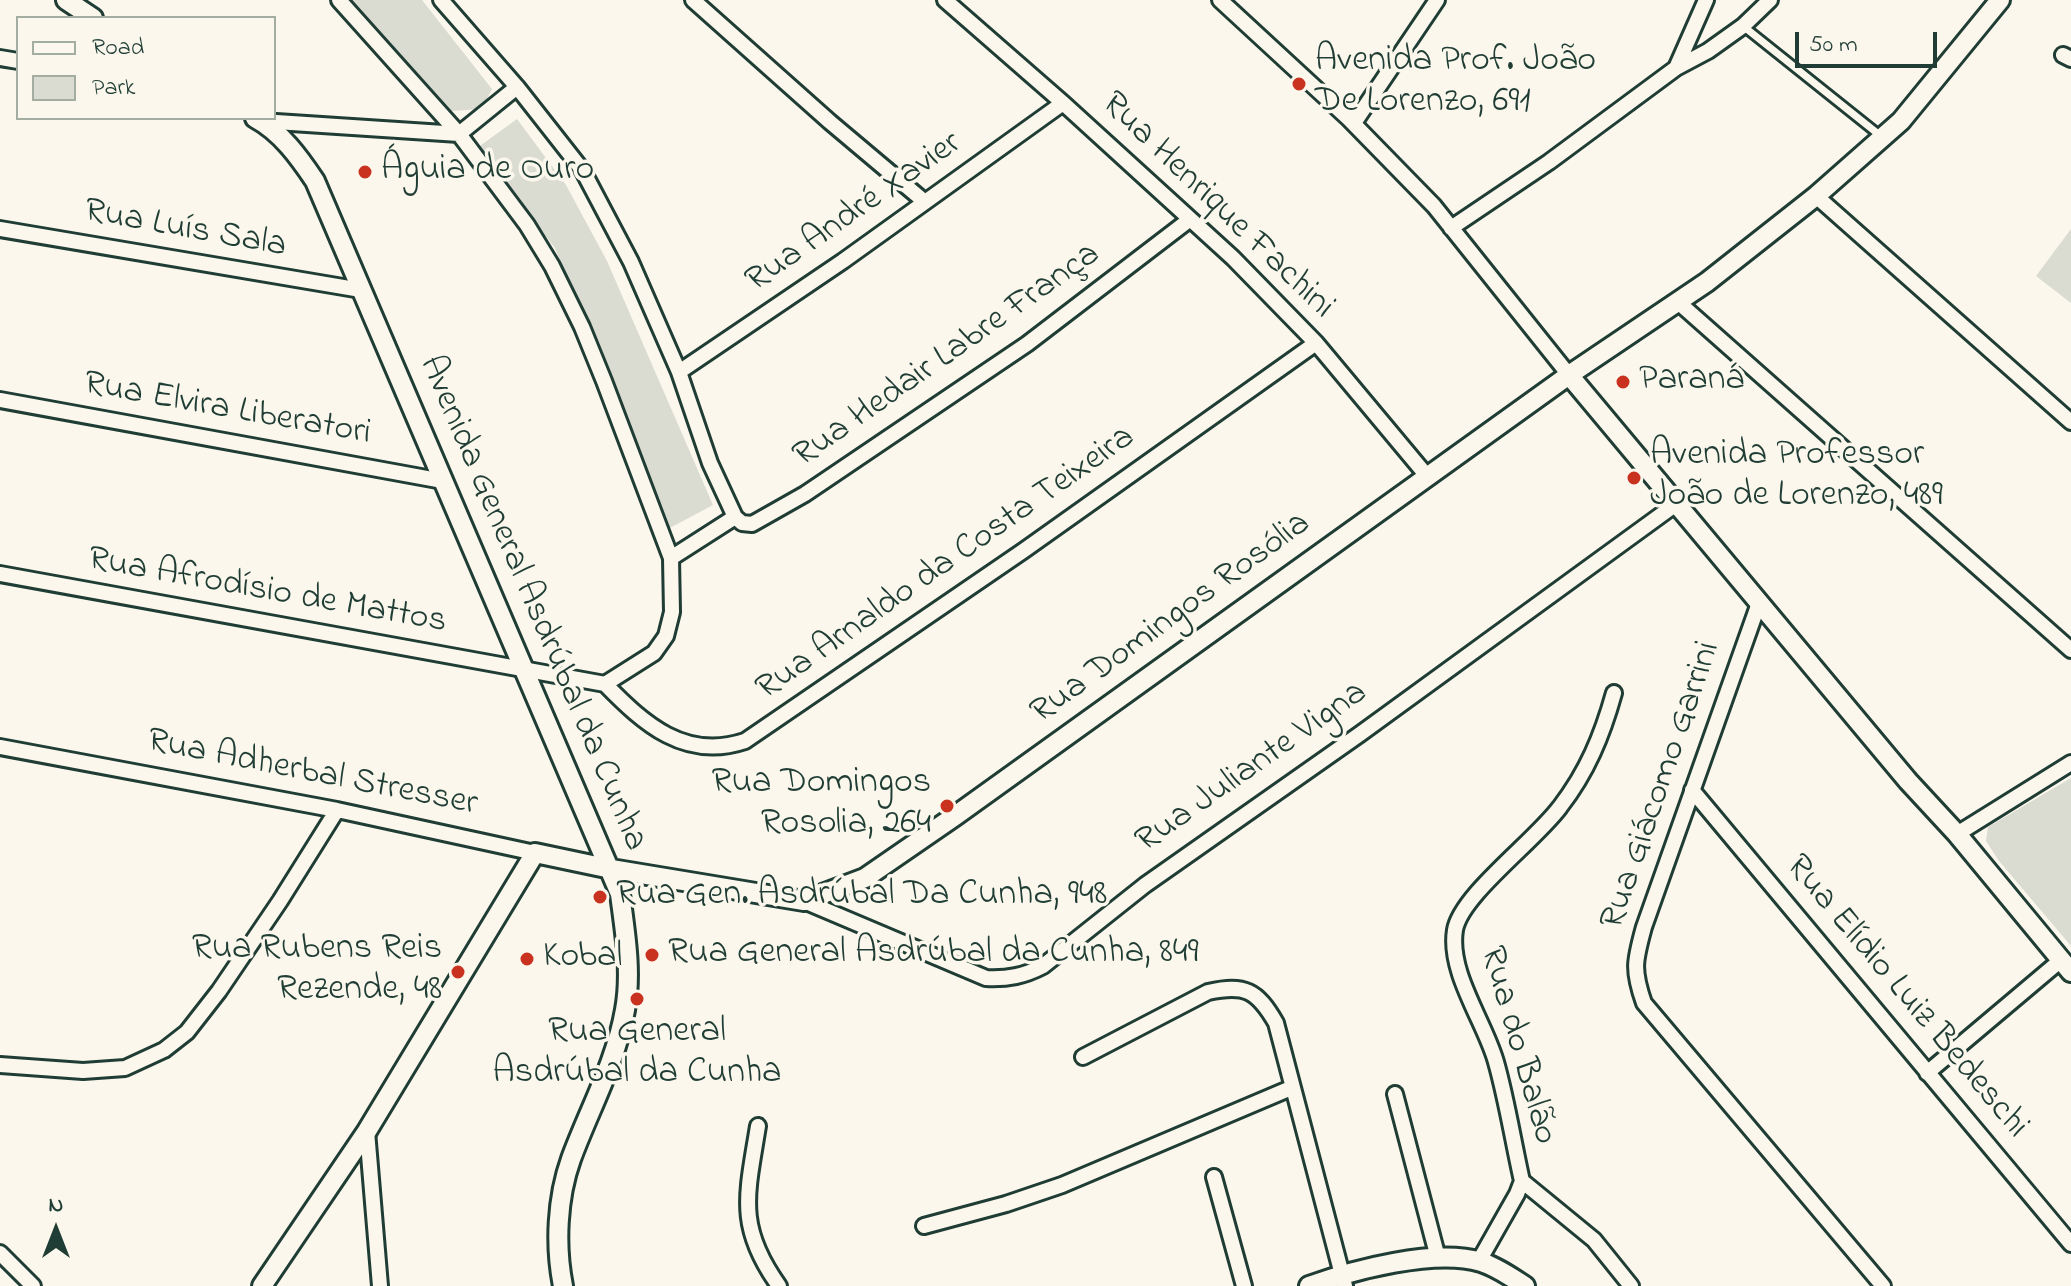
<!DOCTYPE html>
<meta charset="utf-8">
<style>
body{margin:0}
#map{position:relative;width:2071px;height:1286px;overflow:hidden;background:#fbf7ec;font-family:"Indie Flower",sans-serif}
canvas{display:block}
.legend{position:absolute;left:16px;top:16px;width:260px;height:104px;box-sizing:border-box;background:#fbf7ec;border:2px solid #a3ada2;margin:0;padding:10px 14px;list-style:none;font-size:24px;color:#1f3d34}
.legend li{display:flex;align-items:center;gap:16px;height:40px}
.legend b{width:40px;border:2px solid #a3ada2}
.north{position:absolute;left:16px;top:1190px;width:80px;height:80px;-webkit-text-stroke:6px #fbf7ec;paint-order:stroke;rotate:0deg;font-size:22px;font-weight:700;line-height:32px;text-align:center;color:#1f3d34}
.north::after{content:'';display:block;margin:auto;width:28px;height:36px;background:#1f3d34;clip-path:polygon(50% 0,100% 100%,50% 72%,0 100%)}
.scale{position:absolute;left:1795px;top:32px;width:142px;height:36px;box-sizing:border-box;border:4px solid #1f3d34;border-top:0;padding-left:10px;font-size:24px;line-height:28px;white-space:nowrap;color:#1f3d34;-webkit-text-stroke:6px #fbf7ec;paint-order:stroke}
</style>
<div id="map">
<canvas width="2071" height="1286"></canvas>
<ul class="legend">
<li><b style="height:10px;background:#fbf7ec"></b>Road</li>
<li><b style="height:22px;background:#dbdcd1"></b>Park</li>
</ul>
<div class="north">N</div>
<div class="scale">50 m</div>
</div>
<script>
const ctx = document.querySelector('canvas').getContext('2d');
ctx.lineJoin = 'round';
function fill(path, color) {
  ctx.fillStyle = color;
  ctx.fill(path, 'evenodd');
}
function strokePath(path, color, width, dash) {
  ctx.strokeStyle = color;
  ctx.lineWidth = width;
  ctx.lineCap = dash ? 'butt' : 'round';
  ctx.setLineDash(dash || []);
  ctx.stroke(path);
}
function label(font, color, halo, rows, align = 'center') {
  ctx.font = font + ' "Indie Flower",sans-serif';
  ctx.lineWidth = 7;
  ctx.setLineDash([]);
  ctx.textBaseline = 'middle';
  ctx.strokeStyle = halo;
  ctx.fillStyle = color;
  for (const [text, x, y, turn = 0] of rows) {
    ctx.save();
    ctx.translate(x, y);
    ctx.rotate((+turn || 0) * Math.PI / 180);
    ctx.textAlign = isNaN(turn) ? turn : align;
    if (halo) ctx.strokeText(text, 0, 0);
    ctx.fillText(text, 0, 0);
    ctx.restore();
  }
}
const green = new Path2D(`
 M347,0H422L492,89L482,109L451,111Z
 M517,119L566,185L607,261L713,505L666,530L555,248L477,148Z
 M2071,229V303L2036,276Z
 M2071,778V946L1999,861L1986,841L1988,827Z`);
const service = new Path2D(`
 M1743,26L1882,137`);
const minor = new Path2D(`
 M441,0L517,87L583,171L631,262L679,372L710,463L735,517L742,523L752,524L805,494L1027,344L1189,220
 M693,0L830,122L925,202
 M945,0L1063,103L1233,258L1316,343L1427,476
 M1220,0L1349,119L1434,206L1569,375
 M2063,55L2071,59
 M0,58L18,61
 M1676,68L1706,0
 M261,121L459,134L517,87
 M1354,123L1437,0
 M1816,196L2071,422
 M1451,228L1549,162L1676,68L1708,51L1743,26L1770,0
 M0,229L361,290
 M1678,302L2071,650
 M679,372L843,261L1063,103
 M0,400L443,481
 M671,558L735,517
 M0,574L605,684L654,653L666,636L672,612L671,558L604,381L582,327L552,266L527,225L459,134L339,0
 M1759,603L1644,927C1635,960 1632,969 1644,1003L1883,1286
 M605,684C644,724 685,761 745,741L1023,551L1316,343
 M0,747L337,810L535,853
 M1692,790L2071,1244
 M1957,834L2071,763
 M804,901L986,978C1008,979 1024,976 1043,966L1145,885L1360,734L1676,504
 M1083,1057L1208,992C1245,984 1257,990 1276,1023L1345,1286
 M0,1065L83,1071L125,1068L164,1050L187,1032L219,991L280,901L337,810
 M1927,1073L2061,960
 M1395,1094L1438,1258
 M758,1126C747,1195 736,1226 779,1286
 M367,1131L380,1286
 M1214,1177L1244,1286
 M1522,1181C1513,1141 1507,1101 1496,1062C1485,1022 1448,973 1455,930C1461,895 1535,841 1560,807C1587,772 1602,736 1614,693
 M1522,1181L1594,1240L1631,1286
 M924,1226L1006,1204L1062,1185L1291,1088
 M0,1253L33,1286
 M1479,1261L1517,1194L1522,1181`);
const tertiary = new Path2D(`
 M66,0L93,18
 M255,118C281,132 299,157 315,181L620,894C625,932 632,972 625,1010C616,1062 589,1110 571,1159C557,1198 555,1246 563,1286
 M1569,375L1908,781L1957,834L2071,972
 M262,1286L367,1131L535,853L611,869L804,901L865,878L955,816L1569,375L1707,282L1816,196L1901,121L2000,0
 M1309,1286C1353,1270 1435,1248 1481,1262C1497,1267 1511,1277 1525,1286`);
const markers = [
 [1299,84,8,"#c8321e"],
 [365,172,8,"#c8321e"],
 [1623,382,8,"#c8321e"],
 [1634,478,8,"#c8321e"],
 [947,806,8,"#c8321e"],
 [600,897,8,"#c8321e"],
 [652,955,8,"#c8321e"],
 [527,959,8,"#c8321e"],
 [458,972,8,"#c8321e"],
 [637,999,8,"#c8321e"]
];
const poiNames = [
 ["Avenida Prof. João",1315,63],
 ["De Lorenzo, 691",1315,104],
 ["Águia de Ouro",381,172],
 ["Paraná",1639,382],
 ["Avenida Professor",1650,457],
 ["João de Lorenzo, 489",1650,498],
 ["Rua Domingos",931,785,"right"],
 ["Rosolia, 264",931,826,"right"],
 ["Rua Gen. Asdrúbal Da Cunha, 948",616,897],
 ["Rua Rubens Reis",442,951,"right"],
 ["Rezende, 48",442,992,"right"],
 ["Rua General Asdrúbal da Cunha, 849",668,955],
 ["Kobal",543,959],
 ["Rua General",637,1034,"center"],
 ["Asdrúbal da Cunha",637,1075,"center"]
];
const streetNames = [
 ["Rua Henrique Fachini",1216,207,44],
 ["Rua André Xavier",855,214,-35],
 ["Rua Luís Sala",185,231,10],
 ["Rua Hedair Labre França",948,357,-35],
 ["Rua Elvira Liberatori",227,411,10],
 ["Rua Arnaldo da Costa Teixeira",947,565,-35],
 ["Rua Afrodísio de Mattos",267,593,10],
 ["Avenida General Asdrúbal da Cunha",531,604,67],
 ["Rua Domingos Rosólia",1172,620,-36],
 ["Rua Juliante Vigna",1253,769,-35],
 ["Rua Adherbal Stresser",312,775,11],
 ["Rua Giácomo Garrini",1663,786,-71],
 ["Rua Elídio Luiz Bedeschi",1905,998,50],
 ["Rua do Balão",1516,1046,74]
];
fill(green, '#dbdcd1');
strokePath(service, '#1f3d34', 13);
strokePath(minor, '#1f3d34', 20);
strokePath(tertiary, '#1f3d34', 24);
strokePath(service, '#fbf7ec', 7);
strokePath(minor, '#fbf7ec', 14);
strokePath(tertiary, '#fbf7ec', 18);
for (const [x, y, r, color] of markers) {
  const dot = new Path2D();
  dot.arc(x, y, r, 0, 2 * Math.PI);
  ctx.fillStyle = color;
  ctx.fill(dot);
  strokePath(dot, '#fbf7ec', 3);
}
label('36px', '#1f3d34', '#fbf7ec', poiNames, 'left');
label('36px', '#1f3d34', '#fbf7ec', streetNames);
</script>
